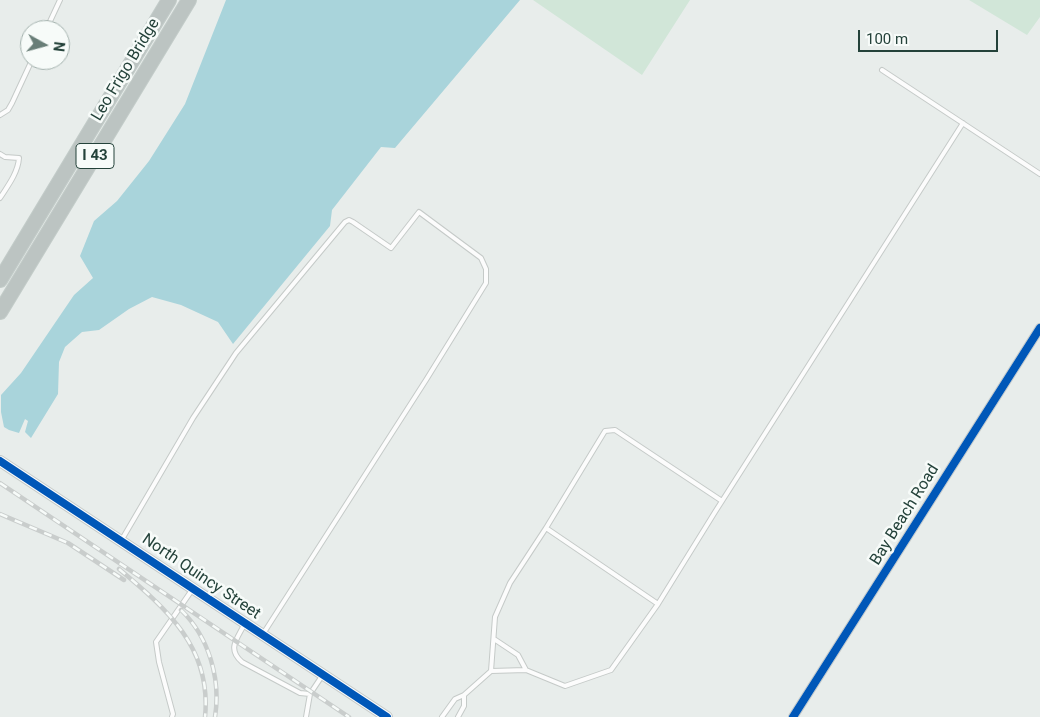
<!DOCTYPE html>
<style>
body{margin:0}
#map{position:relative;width:1040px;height:717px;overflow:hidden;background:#e8edeb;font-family:Roboto,sans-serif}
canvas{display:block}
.north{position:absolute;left:20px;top:20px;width:50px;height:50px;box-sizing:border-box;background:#f7fbf9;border:1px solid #a3b1ad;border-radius:50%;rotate:97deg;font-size:14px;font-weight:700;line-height:20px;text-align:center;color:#24423a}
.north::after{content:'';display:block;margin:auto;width:18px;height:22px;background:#697e78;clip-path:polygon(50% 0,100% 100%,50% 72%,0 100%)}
.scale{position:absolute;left:858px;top:30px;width:140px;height:22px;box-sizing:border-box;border:2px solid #24423a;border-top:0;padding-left:6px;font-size:15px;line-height:18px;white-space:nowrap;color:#24423a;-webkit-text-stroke:4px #f7fbf9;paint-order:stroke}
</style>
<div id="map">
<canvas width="1040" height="717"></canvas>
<div class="north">N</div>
<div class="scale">100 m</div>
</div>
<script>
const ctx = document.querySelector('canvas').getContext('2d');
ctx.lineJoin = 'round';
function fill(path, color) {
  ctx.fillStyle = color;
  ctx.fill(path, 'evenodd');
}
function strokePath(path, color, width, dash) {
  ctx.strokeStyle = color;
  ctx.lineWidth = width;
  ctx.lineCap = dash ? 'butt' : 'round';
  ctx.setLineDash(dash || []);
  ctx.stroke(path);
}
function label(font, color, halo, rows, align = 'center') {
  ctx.font = font + ' Roboto,sans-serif';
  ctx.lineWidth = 5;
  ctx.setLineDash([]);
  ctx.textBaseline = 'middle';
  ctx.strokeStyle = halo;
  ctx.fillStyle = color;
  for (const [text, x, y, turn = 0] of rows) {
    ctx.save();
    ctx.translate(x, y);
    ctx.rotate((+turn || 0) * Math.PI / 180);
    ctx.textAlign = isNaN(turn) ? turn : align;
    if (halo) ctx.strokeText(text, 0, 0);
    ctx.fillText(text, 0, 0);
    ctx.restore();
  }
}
const green = new Path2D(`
 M533,0H690L642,75Z
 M969,0H1040V17L1027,35Z`);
const water = new Path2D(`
 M226,0H520L395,148L381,147L332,210L330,226L233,344L218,322L181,305L152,297L129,309L99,330L82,332L65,347L59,362L58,394L31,438L25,432L28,421L25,419L19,433L9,430L4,427L1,412V395L21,373L74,295L93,278L80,256L94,221L117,201L149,161L185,104Z`);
const service = new Path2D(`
 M46,30L60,0
 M882,70L1040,174
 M0,115L8,110L12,103L32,60
 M0,154L5,157L19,158C18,173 7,187 0,198
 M121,541L193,418L236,353L345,222L349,220L353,222L391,248L419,212L481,258L486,269V283L426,380L263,634
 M658,604L546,528L605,431L615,430L722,501
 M244,625C237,639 227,649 242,662L300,693L310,694L322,676
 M494,639L518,655L526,670
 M491,671L495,617L510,583L546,528
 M464,695L491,671L526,670L565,686L611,670L658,604L715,512L963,123
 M172,717L173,714L159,662L156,642L192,590
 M306,717L310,694
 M442,717L455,699L464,695V706L458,717`);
const minor = new Path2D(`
 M793,717L1040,328`);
const tertiary = new Path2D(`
 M0,461L387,717`);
const motorway = new Path2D(`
 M0,280L169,0
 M0,312L189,0`);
const rail = new Path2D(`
 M0,483L349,717
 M0,514L68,543L124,580
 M119,569C167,609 212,648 205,717
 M181,610C209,637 221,679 215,717`);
const cycleway = new Path2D(`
 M0,461L387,717
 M793,717L1040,328`);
const shields = [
 [95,156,38]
];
const shieldNames = [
 ["I 43",95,156]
];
const streetNames = [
 ["Leo Frigo Bridge",126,70,-59],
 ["Bay Beach Road",905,515,-58],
 ["North Quincy Street",201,577,34]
];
fill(green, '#d1e6d8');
fill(water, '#a9d4db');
strokePath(service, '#c5cac8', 6);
strokePath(minor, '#c5cac8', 10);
strokePath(tertiary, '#c5cac8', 12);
strokePath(motorway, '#c3ccc9', 16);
strokePath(service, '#fcfcfc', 4);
strokePath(minor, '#fcfcfc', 8);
strokePath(tertiary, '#fcfcfc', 10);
strokePath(motorway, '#bcc4c2', 14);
strokePath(rail, '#c9cdcc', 4.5);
strokePath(rail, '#f7fbf9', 2.5, [8]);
strokePath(cycleway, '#0057b8', 8);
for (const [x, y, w] of shields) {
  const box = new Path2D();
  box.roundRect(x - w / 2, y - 12.5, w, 25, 4);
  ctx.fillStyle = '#f7fbf9';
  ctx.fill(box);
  strokePath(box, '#24423a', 1);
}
label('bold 15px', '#24423a', null, shieldNames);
label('16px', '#24423a', '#f7fbf9', streetNames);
</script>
